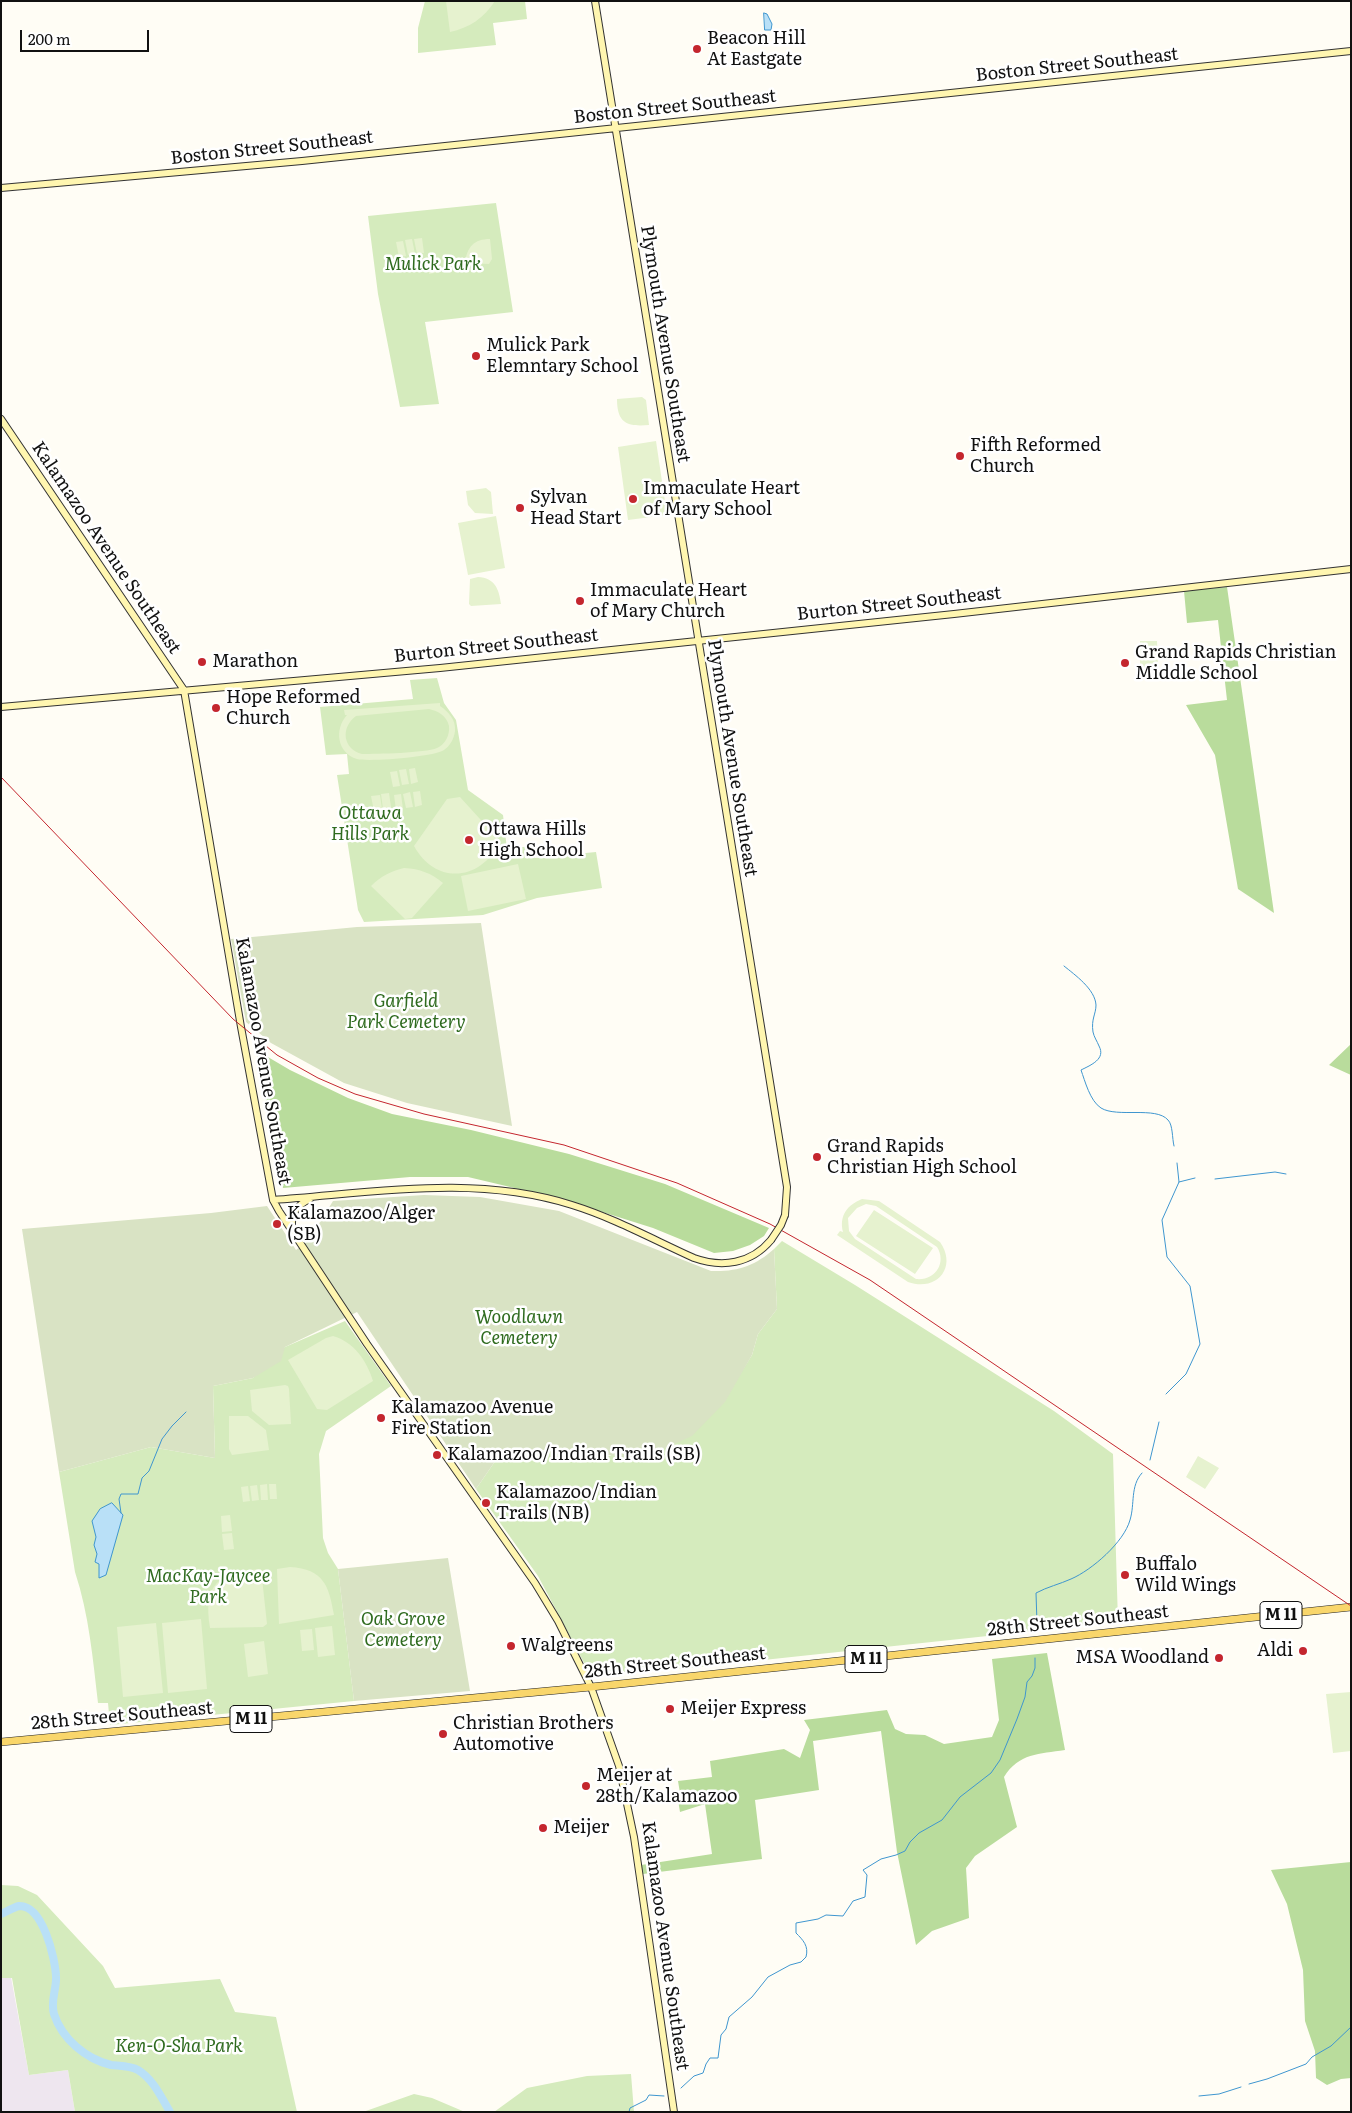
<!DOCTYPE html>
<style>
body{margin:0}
#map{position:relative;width:1352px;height:2113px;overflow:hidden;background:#fffdf5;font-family:Literata,serif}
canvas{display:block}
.frame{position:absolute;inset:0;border:2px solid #111;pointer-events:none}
.scale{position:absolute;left:20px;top:30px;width:129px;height:22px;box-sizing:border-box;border:2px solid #111;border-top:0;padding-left:6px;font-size:15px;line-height:18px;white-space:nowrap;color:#111;-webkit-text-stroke:4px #fff;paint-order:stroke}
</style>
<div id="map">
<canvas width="1352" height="2113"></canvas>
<div class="frame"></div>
<div class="scale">200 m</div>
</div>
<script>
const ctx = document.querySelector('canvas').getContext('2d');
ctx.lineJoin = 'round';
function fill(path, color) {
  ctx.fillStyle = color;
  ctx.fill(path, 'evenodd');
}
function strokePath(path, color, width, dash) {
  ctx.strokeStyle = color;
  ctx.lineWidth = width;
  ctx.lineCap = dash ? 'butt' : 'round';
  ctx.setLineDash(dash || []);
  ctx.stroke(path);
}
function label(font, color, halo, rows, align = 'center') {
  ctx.font = font + ' Literata,serif';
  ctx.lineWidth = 5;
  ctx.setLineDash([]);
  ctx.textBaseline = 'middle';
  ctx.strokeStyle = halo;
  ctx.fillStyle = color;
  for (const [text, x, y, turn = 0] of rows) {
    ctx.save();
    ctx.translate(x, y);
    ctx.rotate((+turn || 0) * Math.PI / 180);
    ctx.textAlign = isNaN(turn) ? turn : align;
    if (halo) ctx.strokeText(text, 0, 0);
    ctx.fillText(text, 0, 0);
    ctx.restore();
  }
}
const industrial = new Path2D(`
 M11,1977L29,2075L68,2070L75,2112H1V1978Z`);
const green = new Path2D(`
 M425,1H525L527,19L493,23L496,45L418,53V28Z
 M496,203L513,312L425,322L439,404L400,407L378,294L368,216Z
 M437,678L444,703L456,720L468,790L503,815L507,849L532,846L535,858L596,852L602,888L537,898L483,915L364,922L358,910L337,775L349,774L347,754L326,755L320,707L413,699L410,680Z
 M782,1241L855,1285L1054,1411L1113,1454L1118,1622L689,1668L590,1674L538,1576L476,1489L498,1457C536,1451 571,1447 610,1456L739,1376L752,1355L758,1334L777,1309L774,1249Z
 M345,1321L391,1386L326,1431L319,1454L323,1538L328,1553L338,1569L354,1701L110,1725L108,1703H98C93,1660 89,1614 75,1572L59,1472L151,1447L215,1458L213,1386L253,1378L285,1347Z
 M1,1885L18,1886L37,1895L103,1966L115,1988L220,1979L235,2012L276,2017L297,2112H75L68,2070L29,2075L12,1978H1Z
 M631,2074L634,2112H494L527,2088L587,2076Z
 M414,2094L432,2098L465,2112H363Z`);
const forest = new Path2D(`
 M1227,587L1274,913L1238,889L1215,755L1186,705L1227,700L1218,620L1187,623L1184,591Z
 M1351,1044V1075L1329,1065Z
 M256,1050L290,1070L348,1098L392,1114L471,1130L569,1154L665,1184L769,1228L764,1236L750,1245L733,1251L714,1253L653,1228L561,1199L468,1177H410L283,1188Z
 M1047,1653L1065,1750C1039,1754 1019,1753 1004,1777L1017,1827L975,1856L966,1868L969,1918L932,1931L916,1945L897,1852L881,1731L813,1741L819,1790L755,1800L762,1859L643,1874L641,1865L712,1854L705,1804L680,1812L677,1794L680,1793L678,1781L712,1777L710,1761L784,1749L800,1758L810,1730L804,1720L887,1710L895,1729L906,1734L925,1735L944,1744L992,1737L999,1720L992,1659Z
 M1351,1862V2078L1341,2079L1327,2085L1316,2078L1315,2051L1305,2021L1303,1970L1287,1904L1271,1870Z`);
const cemetery = new Path2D(`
 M481,923L512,1126L407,1103L344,1083L271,1043L246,1022L231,939L357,927Z
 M424,1195L480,1197L559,1211L711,1271C737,1272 755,1266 774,1249L777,1309L758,1334L752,1355L725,1402L692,1436L657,1452L630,1458L572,1450H538L498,1457L476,1489L357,1312L285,1347L281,1361L253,1378L213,1386L215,1458L151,1447L59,1472L22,1229L211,1213L267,1206L296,1250L309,1240L333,1201Z
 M448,1558L470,1691L354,1701L338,1569Z`);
const pitch = new Path2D(`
 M446,1H495C484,18 469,28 450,32Z
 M422,238L424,253L417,254L414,239Z
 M412,239L415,254L408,255L405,240Z
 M490,239L492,259L489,264L465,263C467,247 474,239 490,239Z
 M403,241L406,256L399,257L396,242Z
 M436,256L439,272L429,274L427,258Z
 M642,397L646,400L649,425C627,427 617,423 617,399Z
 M656,441L667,515L628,520L618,447Z
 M486,488L491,492L493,514L475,513L468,505L466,491Z
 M496,516L505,568L468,575L458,523Z
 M478,577C495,578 499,589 501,604L471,606L469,604L470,579Z
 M1140,641H1157L1158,670H1140Z
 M440,703V706C449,712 456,720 455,731C454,739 450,746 444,750C434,757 368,762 357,759C337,753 334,729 347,715H345L344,710ZM429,709C438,711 447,716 449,726C450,735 445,745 437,748C425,753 377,754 362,754C343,749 340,728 356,716Z
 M415,768L418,782L411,784L409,769Z
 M406,769L409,784L402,785L399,770Z
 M397,771L400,786L393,787L390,772Z
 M420,791L422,805L415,807L413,792Z
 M410,792L413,807L406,808L403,794Z
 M389,793L391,807L383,809L381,794Z
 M401,794L403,809L396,810L394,795Z
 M380,795L382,809L374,811L371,796Z
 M460,797L500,841C482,881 436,886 414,846L447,799Z
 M518,864L526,899L468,911L461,876Z
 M404,868C420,869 431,873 443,883L412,918L405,919L371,886C381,876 391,871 404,868Z
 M862,1199L879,1201L940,1242C958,1268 936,1292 908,1282L837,1235L840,1231L843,1232C839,1216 847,1205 862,1199ZM866,1204L876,1206L937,1247C947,1263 935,1281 916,1279L855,1239L849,1231L848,1218L857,1208Z
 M874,1210L933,1248L915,1274L856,1236Z
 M333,1336C354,1342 367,1361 373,1381L327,1410L317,1409L288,1360L326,1338Z
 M285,1385L288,1386L289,1389L291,1424L269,1425L252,1411L250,1390Z
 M229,1416H248L266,1430L269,1450L232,1455L229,1449Z
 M1198,1456L1219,1468L1205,1489L1186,1477Z
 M267,1484L268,1500H261L260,1485Z
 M269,1484H276L277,1499H270Z
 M257,1485L259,1500L252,1501L250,1486Z
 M248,1486L250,1501L243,1502L241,1487Z
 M230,1515L232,1531L222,1532L221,1516Z
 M232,1533L234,1549L224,1550L222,1534Z
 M290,1567C324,1569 329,1586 334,1615L279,1624L277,1569Z
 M261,1569L267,1624L263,1627L210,1628C203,1584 218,1572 261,1569Z
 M201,1619L207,1689L168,1693L162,1623Z
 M156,1623L163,1693L123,1697L117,1627Z
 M332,1626L335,1655L318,1657L315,1628Z
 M312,1629L314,1650L302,1651L300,1630Z
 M264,1641L268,1674L248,1677L244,1644Z
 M1351,1692V1751L1333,1753L1326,1694Z`);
const water = new Path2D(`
 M764,13L767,14L772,24L771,30H765Z
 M112,1503L123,1515L106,1575L99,1578V1564L95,1562L97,1554L94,1545L96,1537L92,1521L100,1509Z`);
const stream = new Path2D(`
 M1064,966C1075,975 1095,989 1096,1005C1096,1014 1091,1019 1093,1032C1094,1037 1097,1041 1099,1046C1106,1059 1091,1065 1081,1070C1085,1081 1090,1101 1101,1108C1117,1118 1156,1106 1168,1120C1173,1125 1172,1138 1174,1146
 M1215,1179L1275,1172L1286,1174
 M1179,1182L1195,1178
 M1166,1394L1186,1374L1200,1344L1190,1286L1167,1257L1162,1220L1179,1182L1177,1163
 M1150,1460L1159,1422
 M121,1513L119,1499L121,1494H138L142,1478L149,1471L162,1439L172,1426L186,1412
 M1037,1623L1036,1593C1047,1587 1060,1584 1071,1579C1092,1570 1124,1542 1130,1520C1135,1504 1130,1486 1142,1473
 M1249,2084L1267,2079L1306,2064L1312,2057L1331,2046L1351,2027
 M681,2088L694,2076L703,2073L706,2064L710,2058H718L721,2035L726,2029L729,2017L752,1997L768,1977L790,1965L801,1962L806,1957C809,1946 803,1940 796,1933V1923L818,1919L826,1915L843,1916L853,1901L865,1897L867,1875L863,1870L881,1859L896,1855L905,1851L910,1842L919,1833L942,1820L960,1797L991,1773L1000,1760L1017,1719L1025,1697L1027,1682L1032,1676L1035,1668V1658
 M1199,2096L1219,2094L1241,2087
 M629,2112L630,2108L646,2100L649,2095L664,2096`);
const river = new Path2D(`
 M1,1914C6,1912 14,1907 19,1906C43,1905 55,1958 56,1976C57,1988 50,2001 54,2014C62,2039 86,2059 111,2065C119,2066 131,2066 138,2070C153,2079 161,2097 170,2112`);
const secondary = new Path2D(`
 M595,1L787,1187L785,1215
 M1,188L302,161L1351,51
 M1,419L184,690L241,1027L273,1200L279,1211L367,1344L535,1583L558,1621L591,1687L619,1766L634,1837L674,2112
 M1,707L440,668L954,614L1351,569
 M273,1200C373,1193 474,1174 572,1205C614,1218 654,1240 694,1258C722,1268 751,1264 771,1240
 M292,1230C291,1214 295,1206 310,1199`);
const primary = new Path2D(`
 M1,1742L591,1687L1351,1607`);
const rail = new Path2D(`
 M1,777L233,1019L277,1055L318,1078L355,1094L424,1114L564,1145L677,1183L770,1224L870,1280L1351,1606`);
const secondaryBridge = new Path2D(`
 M771,1240L781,1225L785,1215`);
const markers = [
 [697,49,5,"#c4262e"],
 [476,356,5,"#c4262e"],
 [960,456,5,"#c4262e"],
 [633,499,5,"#c4262e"],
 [520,508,5,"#c4262e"],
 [580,601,5,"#c4262e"],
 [202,662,5,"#c4262e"],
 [1125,663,5,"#c4262e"],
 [216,708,5,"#c4262e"],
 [469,840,5,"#c4262e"],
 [817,1157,5,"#c4262e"],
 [277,1224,5,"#c4262e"],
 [381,1418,5,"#c4262e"],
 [437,1455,5,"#c4262e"],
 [486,1503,5,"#c4262e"],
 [1125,1575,5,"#c4262e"],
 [511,1646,5,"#c4262e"],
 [1303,1651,5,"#c4262e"],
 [1219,1658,5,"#c4262e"],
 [670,1709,5,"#c4262e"],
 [443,1734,5,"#c4262e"],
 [586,1786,5,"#c4262e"],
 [543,1828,5,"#c4262e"]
];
const shields = [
 [1281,1615,42],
 [866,1659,42],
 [251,1719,42]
];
const shieldNames = [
 ["M 11",1281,1615],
 ["M 11",866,1659],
 ["M 11",251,1719]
];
const poiNames = [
 ["Beacon Hill",707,39],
 ["At Eastgate",707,60],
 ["Mulick Park",486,346],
 ["Elemntary School",486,367],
 ["Fifth Reformed",970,446],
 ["Church",970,467],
 ["Immaculate Heart",643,489],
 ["of Mary School",643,510],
 ["Sylvan",530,498],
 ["Head Start",530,519],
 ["Immaculate Heart",590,591],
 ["of Mary Church",590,612],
 ["Grand Rapids Christian",1135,653],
 ["Middle School",1135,674],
 ["Marathon",212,662],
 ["Hope Reformed",226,698],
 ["Church",226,719],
 ["Ottawa Hills",479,830],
 ["High School",479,851],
 ["Grand Rapids",827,1147],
 ["Christian High School",827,1168],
 ["Kalamazoo/Alger",287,1214],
 ["(SB)",287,1235],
 ["Kalamazoo Avenue",391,1408],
 ["Fire Station",391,1429],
 ["Kalamazoo/Indian Trails (SB)",447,1455],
 ["Kalamazoo/Indian",496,1493],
 ["Trails (NB)",496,1514],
 ["Buffalo",1135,1565],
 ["Wild Wings",1135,1586],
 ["Walgreens",521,1646],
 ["Aldi",1293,1651,"right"],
 ["MSA Woodland",1209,1658,"right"],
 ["Meijer Express",680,1709],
 ["Christian Brothers",453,1724],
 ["Automotive",453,1745],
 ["Meijer at",596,1776],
 ["28th/Kalamazoo",596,1797],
 ["Meijer",553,1828]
];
const streetNames = [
 ["Boston Street Southeast",1077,65,-6],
 ["Boston Street Southeast",675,107,-6],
 ["Boston Street Southeast",272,148,-6],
 ["Plymouth Avenue Southeast",665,344,81],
 ["Kalamazoo Avenue Southeast",106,548,56],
 ["Burton Street Southeast",899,604,-6],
 ["Burton Street Southeast",496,646,-6],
 ["Plymouth Avenue Southeast",732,758,81],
 ["Kalamazoo Avenue Southeast",263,1061,80],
 ["28th Street Southeast",1078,1621,-6],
 ["28th Street Southeast",675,1663,-6],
 ["28th Street Southeast",122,1716,-5],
 ["Kalamazoo Avenue Southeast",665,1946,82]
];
const parkNames = [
 ["Mulick Park",433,265],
 ["Ottawa",370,814],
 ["Hills Park",370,835],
 ["Garfield",406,1002],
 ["Park Cemetery",406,1023],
 ["Woodlawn",519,1318],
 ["Cemetery",519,1339],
 ["MacKay-Jaycee",208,1577],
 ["Park",208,1598],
 ["Oak Grove",403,1620],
 ["Cemetery",403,1641],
 ["Ken-O-Sha Park",179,2047]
];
fill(industrial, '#eee6ef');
fill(green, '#d5ebbd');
fill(forest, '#b9dc9c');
fill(cemetery, '#d9e3c4');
fill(pitch, '#e6f2cf');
fill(water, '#b9e0f7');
strokePath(water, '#3f96cf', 1);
strokePath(stream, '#3f96cf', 1);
strokePath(river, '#b9e0f7', 8);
strokePath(secondary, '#333', 8);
strokePath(primary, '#222', 8);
strokePath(secondary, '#fff6b0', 6);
strokePath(primary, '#f9d66b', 7);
strokePath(rail, '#c4262e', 1);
strokePath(secondaryBridge, '#333', 8, []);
strokePath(secondaryBridge, '#fff6b0', 6);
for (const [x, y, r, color] of markers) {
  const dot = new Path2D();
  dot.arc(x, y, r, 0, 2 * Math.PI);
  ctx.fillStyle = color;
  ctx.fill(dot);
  strokePath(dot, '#fff', 2);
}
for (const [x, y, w] of shields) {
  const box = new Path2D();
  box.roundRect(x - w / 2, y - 13.5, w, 27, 4);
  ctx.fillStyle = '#fff';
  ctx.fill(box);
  strokePath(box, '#111', 1);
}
label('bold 16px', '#111', null, shieldNames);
label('18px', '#111', '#fff', poiNames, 'left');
label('18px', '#111', '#fff', streetNames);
label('italic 18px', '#2f6b1f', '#fff', parkNames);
</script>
